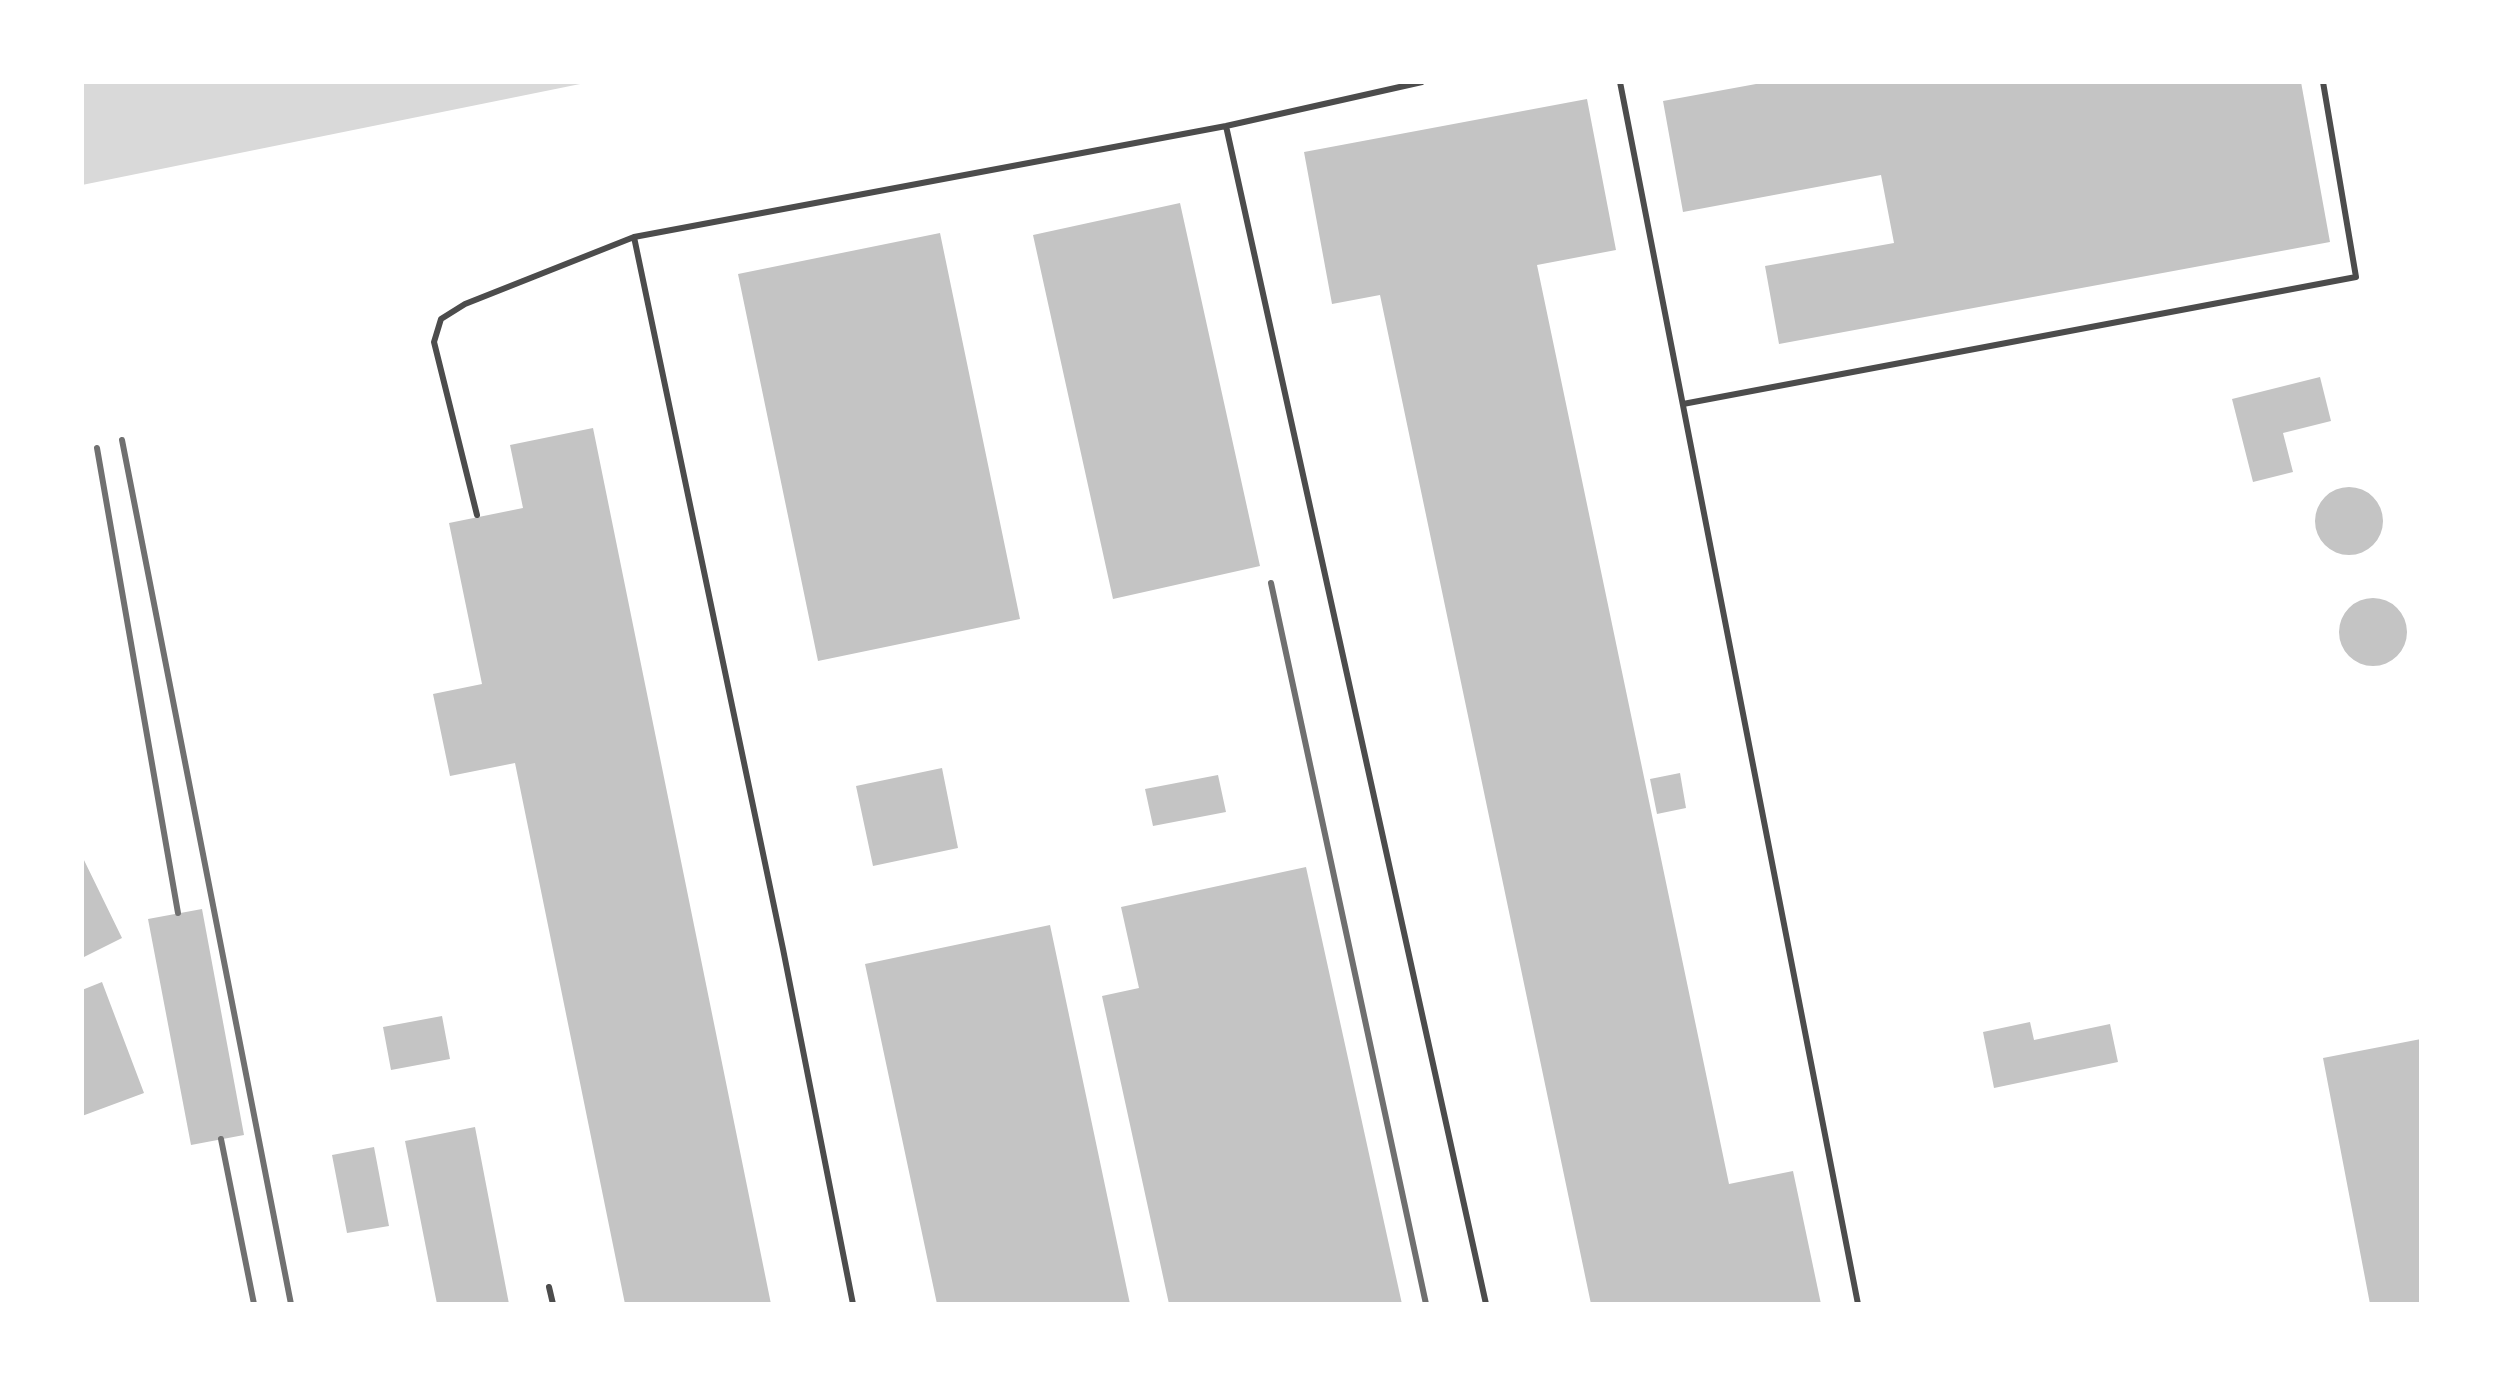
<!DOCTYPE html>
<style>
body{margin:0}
#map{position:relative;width:2503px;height:1386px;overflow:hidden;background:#fff;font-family:"Source Sans 3",sans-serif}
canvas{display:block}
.frame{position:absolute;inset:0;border:84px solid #fff;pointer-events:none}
</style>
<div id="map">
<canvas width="2503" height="1386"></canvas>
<div class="frame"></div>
</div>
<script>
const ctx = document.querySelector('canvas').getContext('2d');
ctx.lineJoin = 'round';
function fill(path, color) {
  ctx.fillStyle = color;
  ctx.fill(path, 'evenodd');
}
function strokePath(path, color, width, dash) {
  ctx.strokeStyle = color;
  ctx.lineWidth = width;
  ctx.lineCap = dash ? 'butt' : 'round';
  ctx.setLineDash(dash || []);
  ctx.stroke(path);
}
const water = new Path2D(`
 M82,82H590L82,185Z`);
const building = new Path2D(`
 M1767,82H2301L2330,242L1779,344L1765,266L1894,243L1881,175L1683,212L1663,101Z
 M1587,99L1616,250L1537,265L1729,1184L1793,1171L1821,1304H1591L1380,295L1332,304L1304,152Z
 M1180,203L1260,566L1113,599L1033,235Z
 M940,233L1020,619L818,661L738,274Z
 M2320,377L2331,421L2283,433L2293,472L2253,482L2232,399Z
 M593,428L771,1304H625L515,763L450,776L433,694L482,684L449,523L523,508L510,445Z
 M2315 521a34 34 0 1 1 68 0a34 34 0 1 1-68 0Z
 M2339 632a34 34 0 1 1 68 0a34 34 0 1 1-68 0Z
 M942,768L958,848L873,866L856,786Z
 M1680,773L1686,808L1657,814L1650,779Z
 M1218,775L1226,812L1153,826L1145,789Z
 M82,856L122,938L82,958Z
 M1306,867L1402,1304H1169L1102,996L1139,988L1121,907Z
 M202,909L244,1135L191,1145L148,919Z
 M1050,925L1130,1304H937L865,964Z
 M102,982L144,1093L82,1116V990Z
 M442,1016L450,1059L391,1070L383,1027Z
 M2030,1022L2034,1040L2110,1024L2118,1062L1994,1088L1983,1032Z
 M2421,1039V1304H2370L2323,1058Z
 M475,1127L509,1304H437L405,1141Z
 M374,1147L389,1226L347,1233L332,1155Z`);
const service = new Path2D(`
 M1620,82L1858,1304
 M1226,126L1486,1304
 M634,237L783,949L853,1304
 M1683,404L2356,277L2323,82
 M477,515L434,342L441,319L465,304L634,237L1226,126L1422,82
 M549,1287L553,1304`);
const rail = new Path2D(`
 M122,440L291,1304
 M97,448L178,913
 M1271,583L1426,1304
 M221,1139L254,1304`);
fill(water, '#d9d9d9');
fill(building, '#c4c4c4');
strokePath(service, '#4c4c4c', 6);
strokePath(rail, '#707070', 6);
</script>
